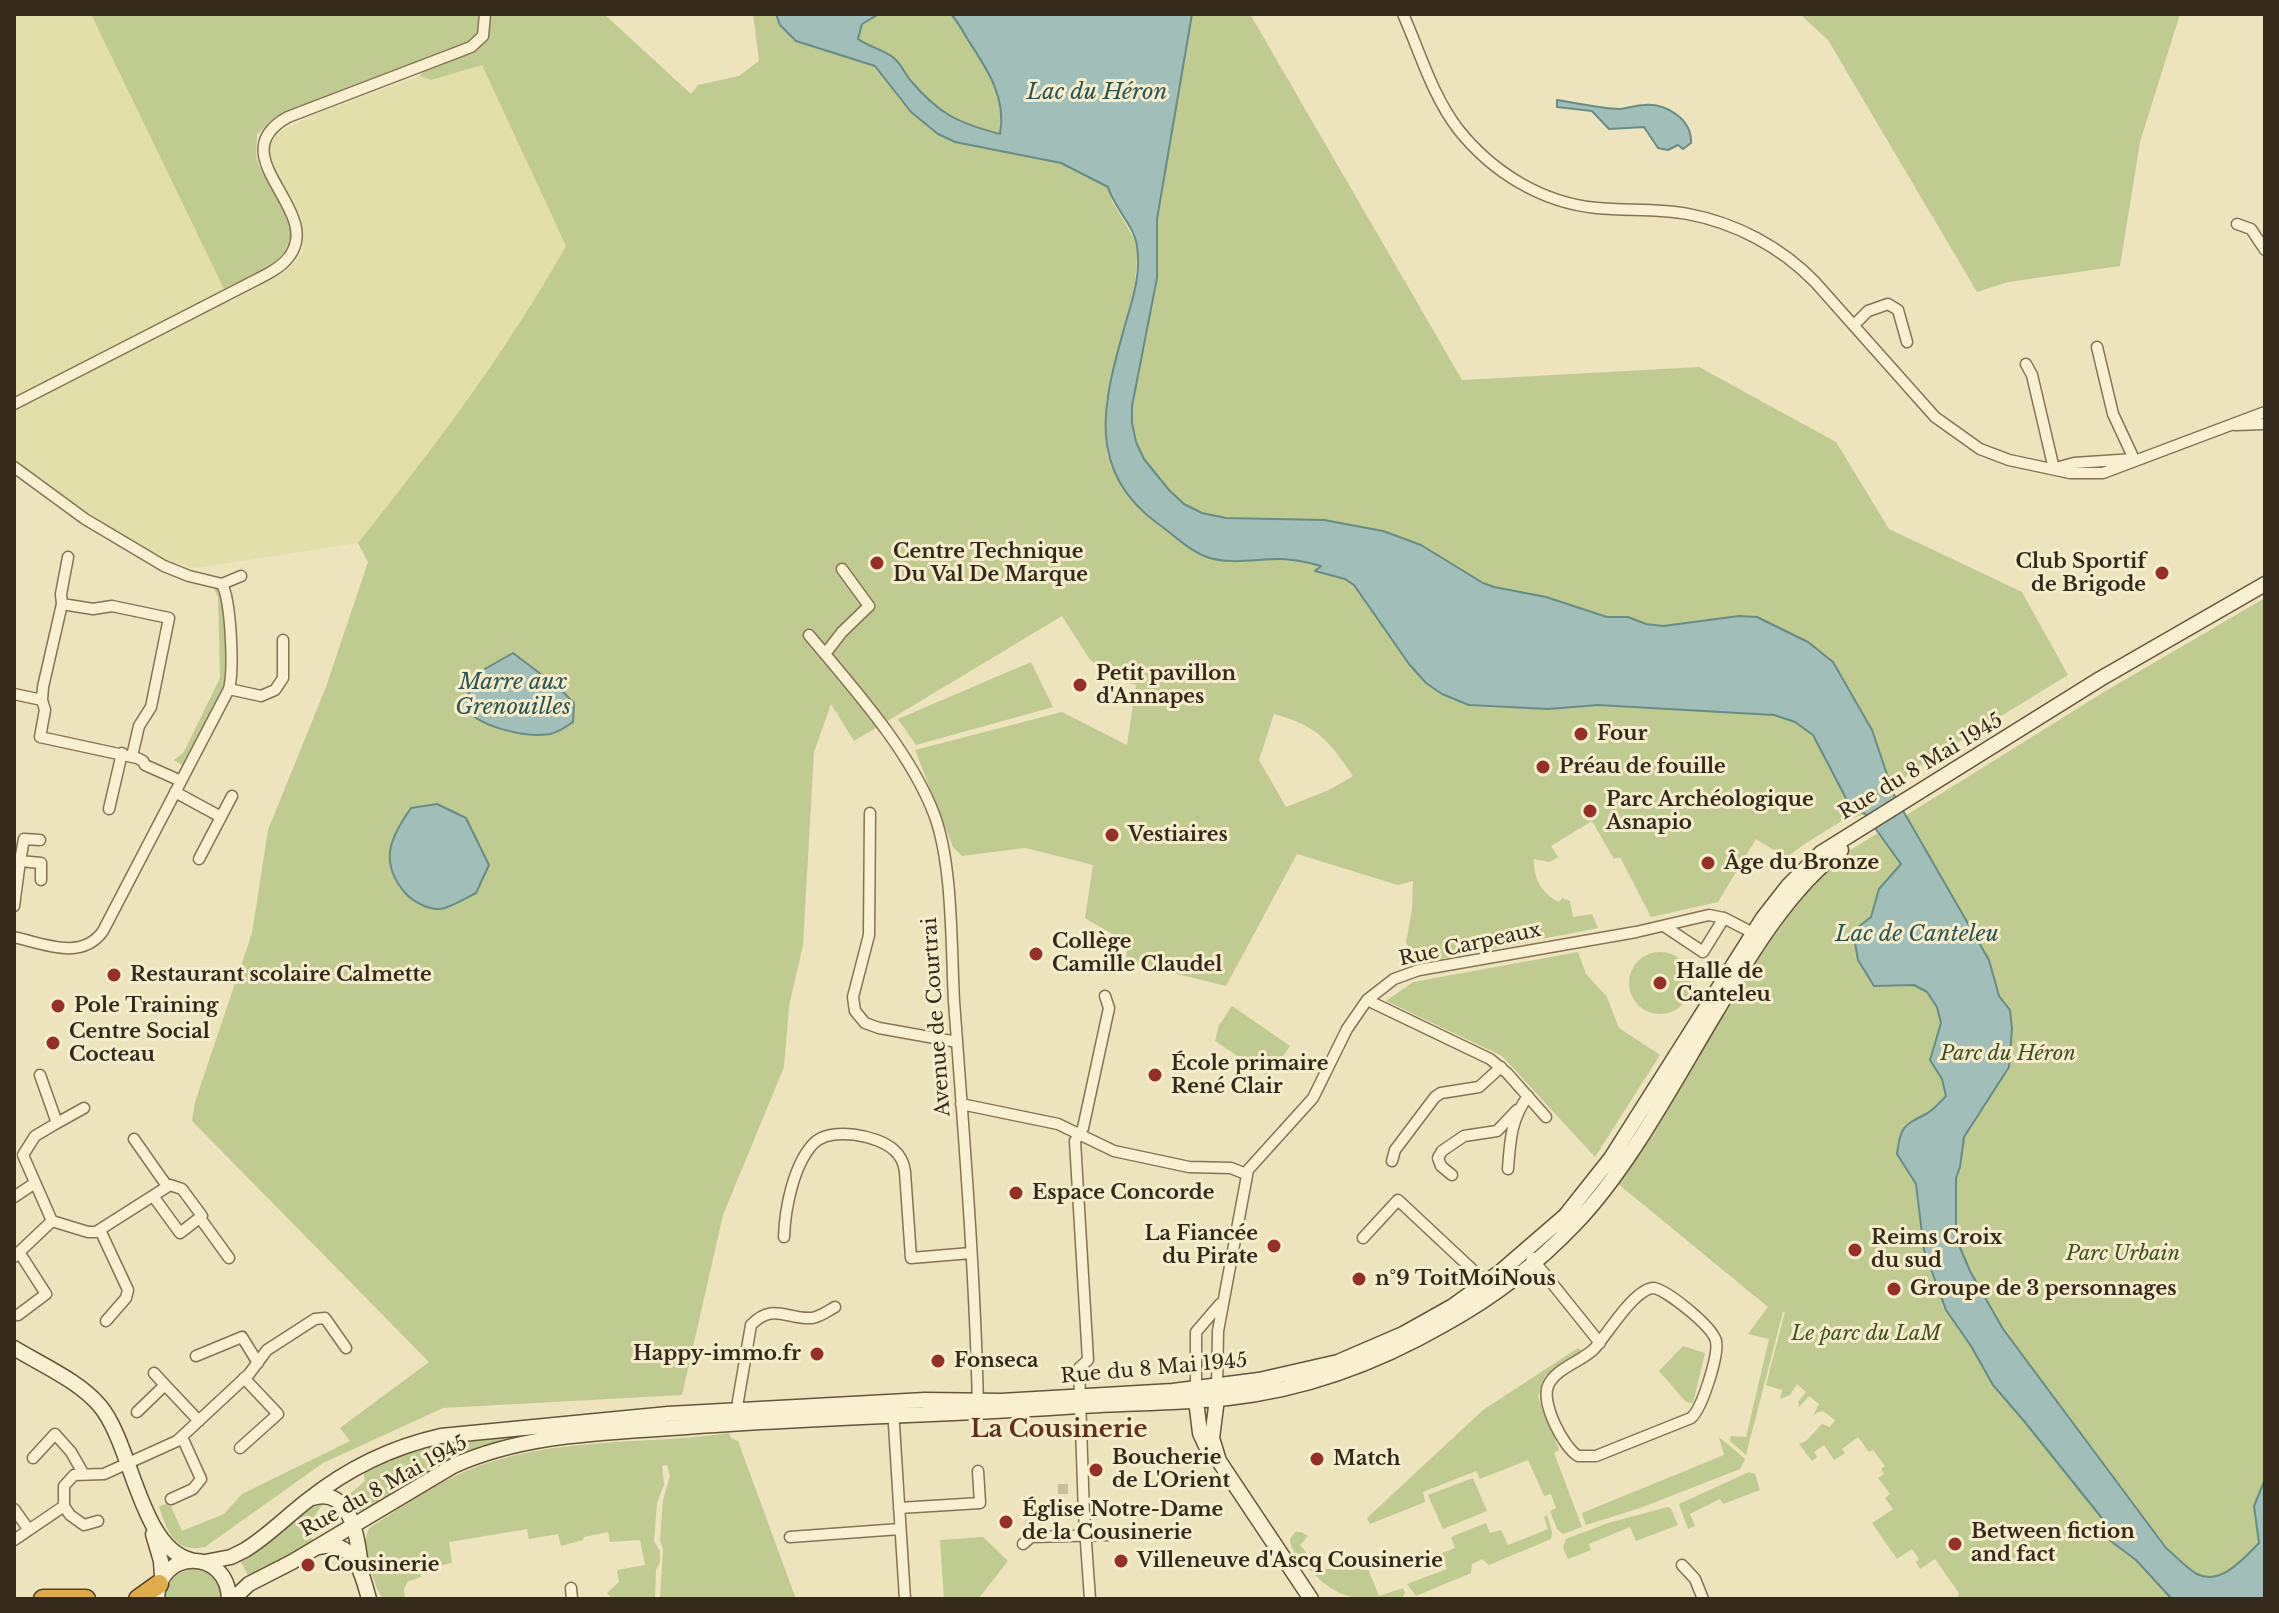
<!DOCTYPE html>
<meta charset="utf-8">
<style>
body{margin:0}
#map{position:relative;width:2279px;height:1613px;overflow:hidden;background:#ede3bd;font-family:"Libre Baskerville",serif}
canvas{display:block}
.frame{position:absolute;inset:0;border:16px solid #34291b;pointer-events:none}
</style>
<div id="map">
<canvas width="2279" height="1613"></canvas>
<div class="frame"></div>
</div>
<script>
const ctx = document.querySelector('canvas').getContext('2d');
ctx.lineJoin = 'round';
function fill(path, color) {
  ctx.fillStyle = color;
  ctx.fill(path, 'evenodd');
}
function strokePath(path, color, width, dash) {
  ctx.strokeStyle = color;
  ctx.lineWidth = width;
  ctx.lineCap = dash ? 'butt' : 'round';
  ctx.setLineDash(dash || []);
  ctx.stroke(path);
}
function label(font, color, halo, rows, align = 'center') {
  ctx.font = font + ' "Libre Baskerville",serif';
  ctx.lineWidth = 6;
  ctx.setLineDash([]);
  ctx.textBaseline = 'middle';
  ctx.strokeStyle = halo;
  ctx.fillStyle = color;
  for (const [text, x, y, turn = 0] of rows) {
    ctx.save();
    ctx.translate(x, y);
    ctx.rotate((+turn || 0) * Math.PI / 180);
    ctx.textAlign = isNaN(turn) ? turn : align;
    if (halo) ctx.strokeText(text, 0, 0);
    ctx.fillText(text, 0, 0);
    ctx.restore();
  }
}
const farmland = new Path2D(`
 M14,14H91L231,302L288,267L303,253L302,219L270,160L268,147L273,135L316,114L420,76L431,80L482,64L566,246L532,306L427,457L358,543L196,568L165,561L47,487L14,462Z`);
const green = new Path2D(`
 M91,14H604L691,94L698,85L739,76L759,61L753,14H776L780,25L796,41L875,66L886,78L900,100L938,134L955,142L1061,163L1108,187L1112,201L1138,245L1134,294L1106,400L1107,454L1120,484L1145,514L1190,549L1207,557L1304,561L1322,566L1316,571L1345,579L1354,585L1409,664L1426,683L1442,694L1469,705L1485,707L1548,709L1598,705L1774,715L1795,722L1813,735L1850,806L1865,814L1840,822L1803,845L1770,870L1780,854L1756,839L1718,902L1651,917L1620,857L1614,859L1592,821L1551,846L1558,857L1550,862L1534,859C1533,878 1542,894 1559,902L1562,898L1570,901L1573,917L1592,914L1598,928L1415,964L1406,942L1412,909L1413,881L1398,885L1297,854L1226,986L1125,961L1130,940L1114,935L1085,918L1093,865L1025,848L962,856L953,847L915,750L1062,712L1127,745L1136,685L1108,677L1089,658L1062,616L854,741L831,704L814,752L803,945L789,1006L784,1067L723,1215L682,1395L443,1408L323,1463L205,1547C174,1554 167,1530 159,1507L169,1502L182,1531L224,1514L242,1494L350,1441L340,1428L429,1362L192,1121L195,1102L252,933L268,830L326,687L368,562L358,543C434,448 507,351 566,246L482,65L431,80L420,76L435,55L287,111L270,121L257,135C257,143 255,153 257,160C264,187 307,224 283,253C270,270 243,279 224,289ZM494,663L531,666L547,679L515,733L468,714C465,690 474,676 494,663ZM1274,714C1318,726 1328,740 1353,776L1329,790L1286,807L1259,760Z
 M879,14H951L956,19C978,58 1006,86 1000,134C959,123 939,114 911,81C905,74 902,66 896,60C889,52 868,46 858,39L861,24Z
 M1192,14H1250L1462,380L1699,367L1836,442L1889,529L2022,592L2068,675L1918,767L1892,788L1872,730L1833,662L1808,642L1757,617L1663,626L1646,624L1628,617H1607L1546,597L1494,587L1483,583L1421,545L1382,531L1324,520L1226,518L1202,513L1184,504L1169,490L1144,459L1136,442L1132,423V406L1157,278V219Z
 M1800,14H2180L2140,142L2120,266L2008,282L1977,292L1828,40Z
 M207,584L218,588L223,595L227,668L225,682L184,766L174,760L184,752L220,678L218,597L213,587Z
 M2265,598V1599H1957L1959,1593L1935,1559L1920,1569L1916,1562L1919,1559L1912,1549L1897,1559L1872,1523L1893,1509L1885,1498L1890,1494L1878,1478L1884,1474L1881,1469L1885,1466L1873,1450L1869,1452L1858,1437L1842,1449L1845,1453L1834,1460L1824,1445L1814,1452L1817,1457L1812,1461L1799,1444L1806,1441L1822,1424L1830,1427L1835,1420L1823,1411L1816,1413L1812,1417L1819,1404L1809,1396L1799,1407L1798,1402L1806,1392L1797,1384L1790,1395L1780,1399L1782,1390L1766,1385L1785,1312H1783L1746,1455L1730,1441L1731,1436L1746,1437L1769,1339L1748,1334L1768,1307L1617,1183L1766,943L1833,861L2104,692Z
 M1031,662L1053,707L916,745L898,719Z
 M1578,952L1586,974L1607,997L1619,1028L1660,1055L1595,1157L1502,1056L1386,1001L1413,982Z
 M1629 983a31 31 0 1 1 62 0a31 31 0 1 1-62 0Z
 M1232,1006L1290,1046L1269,1077L1215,1041L1219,1025Z
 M1683,1346L1705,1353L1693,1403L1686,1402L1659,1371Z
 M1578,1348L1581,1350L1578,1354L1545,1376L1538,1397L1559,1450L1554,1453L1582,1527L1563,1534L1557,1529L1550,1511L1556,1508L1551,1494L1544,1496L1528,1460L1480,1479L1476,1471L1423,1492L1425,1502L1370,1524L1367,1518L1483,1410Z
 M716,1417L515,1441L363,1515L347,1496L365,1481L363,1470L447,1437Z
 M729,1433L731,1438L738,1441L796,1599H660L663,1549L660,1541L663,1500L670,1476L667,1465L662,1466L664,1485L657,1503L654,1541L660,1551V1562L656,1570L655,1599H613L607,1593L619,1582L617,1570L645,1565L640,1540L610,1542L608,1532L584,1537L583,1540L561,1546L558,1534L529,1539L527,1529L449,1542L452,1563L420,1570L421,1577L407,1582L404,1590L405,1599H383L377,1589L363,1547L369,1528C396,1511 424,1491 453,1477C539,1435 639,1446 729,1433Z
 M1719,1437L1745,1459L1740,1469L1640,1508L1586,1525L1582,1513L1724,1455Z
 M1749,1472L1755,1474L1760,1490L1723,1504L1720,1499L1690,1514L1695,1526L1688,1529L1679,1504Z
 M1473,1478L1487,1511L1443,1529L1428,1495Z
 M327,1500C314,1513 308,1526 313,1544L249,1577L238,1557L307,1504Z
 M1668,1507L1671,1509L1678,1525L1636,1541L1630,1527L1589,1544L1591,1550L1568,1559L1563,1548L1566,1539L1608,1523Z
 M1547,1515L1552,1532L1551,1539L1489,1565L1482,1559L1472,1564L1471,1573L1416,1596L1407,1584L1447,1569L1442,1553L1455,1548L1451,1537L1486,1523L1490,1533L1501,1530L1508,1545L1548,1529L1544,1517Z
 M1295,1532H1301L1308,1536L1300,1545L1320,1569H1368L1379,1596L1403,1588L1405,1593L1402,1599C1356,1599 1337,1602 1306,1565C1299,1557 1290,1550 1290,1539Z
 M983,1537L1008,1561L978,1599H944L940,1540Z
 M192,1569C210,1570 220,1581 221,1599H165C166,1582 175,1572 192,1569Z`);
const water = new Path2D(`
 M776,14H879L862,24L858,39C869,47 888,51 896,60C902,66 905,74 911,81C939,114 958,123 1000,134C1007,98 987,69 968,40C963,31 958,22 951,14H1192L1157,219V278L1132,406V423L1136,442L1144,459L1169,490L1184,504L1202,513L1226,518L1324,520L1383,531L1421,545L1483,583L1494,587L1546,597L1607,617H1628L1646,624L1663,626L1739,616L1757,617L1808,642L1833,662L1872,730L1894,795L1989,960L1999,996L2010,1010L2012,1029L2009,1067L1964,1137L1960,1167L1956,1178V1238L1970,1271L2003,1329L2166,1548C2176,1556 2186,1568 2197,1574C2221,1586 2244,1558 2259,1543L2254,1506L2265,1479V1599H2174L2170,1597L2136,1560L2108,1539L2105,1522L2024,1421L1993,1385L1971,1346L1946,1310L1924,1250L1916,1184L1897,1154C1901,1127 1902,1126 1926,1114C1934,1110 1940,1102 1946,1096L1942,1079L1930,1060L1941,1023L1937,1007L1927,992L1914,985L1874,986L1858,960L1853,931L1871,917L1879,889L1901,864L1865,814L1850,806L1813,735L1795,722L1774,715L1598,705L1548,709L1469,705L1442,694L1426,683L1409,664L1354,585L1345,579L1315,571L1321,566C1307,562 1294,559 1279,559C1257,559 1229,565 1207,557C1188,550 1173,534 1157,523C1081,467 1106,394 1127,318C1134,296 1141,270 1137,246C1134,225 1114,208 1108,187L1061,163L955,142L938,134L911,112L875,66L796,41L780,25Z
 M1557,100C1577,103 1599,108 1619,109C1627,109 1635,105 1644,105C1666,103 1692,119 1691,143L1683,149L1678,145L1668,150L1658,148L1644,127L1609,129L1592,111L1557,107Z
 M513,653L558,687L574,703L573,722C566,727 559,732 550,734C526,738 475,727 462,704L483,670Z
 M437,804L466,818L489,865L476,893C465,898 452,907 440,909C429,910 414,902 406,894C379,863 389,839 411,808Z`);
const streetTunnel = new Path2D(`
 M1058,1489H1073
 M1028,1505L1031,1531`);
const street = new Path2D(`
 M1403,14C1420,52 1432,95 1458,129C1492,172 1542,203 1597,208C1627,211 1658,208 1688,214C1736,223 1781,247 1815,282L1935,417L1980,449L2009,460L2070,473H2103L2265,412
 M2237,224L2251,229L2265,250
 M1854,325L1868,311L1888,304L1898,310L1907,342
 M2097,347L2113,414L2134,459
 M2026,364L2032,375L2054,469
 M14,404L252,282C264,276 279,269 288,258C327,211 217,156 288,117L471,47L483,36L485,14
 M2235,425L2265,424
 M14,467L85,519L164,566L189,576L222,584L241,576
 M2056,468L2074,463L2134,459
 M62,604L61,594L68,557
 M809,635C853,688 909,749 934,814C953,864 951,946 954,1001C964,1136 975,1272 978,1407
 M825,654L842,632L869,606L842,569
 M229,689L261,696L275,690L283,678V640
 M14,694L42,700
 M132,756L139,726L151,707L169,618L112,606L93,609L62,604L43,687L42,700L45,710L40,737L137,758L143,761L145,765L181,781
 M175,792L221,817L232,796
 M109,809L122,753
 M870,813L869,935L853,997L855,1011L865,1023L879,1028L957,1042
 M40,840L24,839L20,861L41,863V880
 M199,859L221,817
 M14,906L20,861H17
 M1664,926L1703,952L1724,918
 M14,937C44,944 82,961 103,931L229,689C234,669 231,601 222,584
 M1367,1000L1490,1059L1507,1073L1546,1117
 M40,1075L57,1123L35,1136L23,1155L52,1221
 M961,1104L1058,1124L1114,1151L1189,1167L1231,1168L1246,1174
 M57,1123L84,1108
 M134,1139L167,1186
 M1392,1161L1395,1150L1435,1097L1441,1093L1479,1087L1501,1067
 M1508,1169C1510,1141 1511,1119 1528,1096
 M1452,1175L1441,1166L1438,1158L1442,1151L1464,1136L1497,1131L1517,1110
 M14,1197L35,1183
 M200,1218L229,1258
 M100,1230L128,1290L126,1298L106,1321
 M784,1237C785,1209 793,1166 813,1144C830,1126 878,1135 894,1150C901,1156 904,1163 905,1172L911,1258L971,1253
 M1363,1238L1398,1200L1491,1287
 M14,1257L52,1221L88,1232H96L170,1185L182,1189L202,1216L180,1233L153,1196
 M1531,1257L1600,1343
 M1654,1288C1668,1291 1712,1326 1716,1341C1719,1355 1702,1409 1691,1418L1596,1456H1578C1563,1447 1541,1403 1548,1386C1555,1368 1582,1362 1595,1348C1608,1333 1635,1288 1654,1288Z
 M18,1315L46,1294L19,1252
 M196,1356L242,1337L258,1363
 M154,1373L165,1385
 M1217,1389L1218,1331L1248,1170L1313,1098L1347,1029L1367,1000L1394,979L1419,970L1636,932L1709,915L1724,918L1757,935
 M1196,1394V1332L1220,1304
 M893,1409L905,1599
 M137,1412L165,1385L199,1421
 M738,1413V1401L751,1325C773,1302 787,1320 812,1318C820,1317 828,1311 835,1307
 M240,1448L278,1414L244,1378
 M33,1458L55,1434L71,1452L83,1473
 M171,1499L193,1489L201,1479L182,1437
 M64,1506L70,1515L84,1525L98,1521
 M899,1508L980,1503L978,1471
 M14,1509L29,1530
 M790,1537L900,1529
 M14,1540L64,1506V1486L74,1475L104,1474L177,1441L249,1374L267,1350L315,1319L325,1318L346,1348
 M1023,1544L1031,1537L1108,1535
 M1682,1565L1695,1579L1703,1599
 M571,1588L572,1599
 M1090,1599L1084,1514L1079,1368L1088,1360L1075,1141L1083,1128L1109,1008L1105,996`);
const secondary = new Path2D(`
 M14,1348C42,1365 79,1381 100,1406C132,1444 140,1548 191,1560
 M1217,1399L1212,1438L1219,1461L1311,1599
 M1196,1400L1200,1433L1211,1457
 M312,1498C352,1485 359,1543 361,1571
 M153,1534L161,1561L162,1577
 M319,1547C354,1538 362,1573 369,1599
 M205,1562L231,1557L245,1550C268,1536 287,1516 308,1500C347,1469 392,1447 441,1436L668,1414L925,1400L1001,1401L1173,1391L1259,1380L1338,1362L1403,1334L1453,1306L1499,1273L1565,1216L1611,1158L1763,918L1788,886L1821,853L2100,679L2265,584
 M157,1599C158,1548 228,1548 229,1599
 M233,1599L249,1584L292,1562L453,1466C526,1433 607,1433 686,1427C818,1417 949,1415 1080,1406C1130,1403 1179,1403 1228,1398C1304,1390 1379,1362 1445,1324C1492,1298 1538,1263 1575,1224C1629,1168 1675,1080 1716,1012C1748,958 1790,887 1841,850`);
const highway = new Path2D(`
 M43,1599H86
 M138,1599L159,1584`);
const markers = [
 [877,563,8,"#943026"],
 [2162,573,8,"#943026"],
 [1080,685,8,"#943026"],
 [1581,734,8,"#943026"],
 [1543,767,8,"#943026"],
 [1590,811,8,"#943026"],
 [1112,835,8,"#943026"],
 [1708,863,8,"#943026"],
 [1036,954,8,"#943026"],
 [114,975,8,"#943026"],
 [1660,983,8,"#943026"],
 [58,1006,8,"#943026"],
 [53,1043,8,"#943026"],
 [1155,1075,8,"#943026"],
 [1016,1193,8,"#943026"],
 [1274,1246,8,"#943026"],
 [1855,1250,8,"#943026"],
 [1359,1279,8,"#943026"],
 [1894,1289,8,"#943026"],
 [817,1354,8,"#943026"],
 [938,1361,8,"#943026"],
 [1317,1459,8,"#943026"],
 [1096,1470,8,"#943026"],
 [1006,1522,8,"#943026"],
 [1955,1544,8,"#943026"],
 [1121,1561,8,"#943026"],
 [308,1565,8,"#943026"]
];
const poiNames = [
 ["Centre Technique",893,552],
 ["Du Val De Marque",893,575],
 ["Club Sportif",2146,562,"right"],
 ["de Brigode",2146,585,"right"],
 ["Petit pavillon",1096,674],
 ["d'Annapes",1096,697],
 ["Four",1597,734],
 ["Préau de fouille",1559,767],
 ["Parc Archéologique",1606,800],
 ["Asnapio",1606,823],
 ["Vestiaires",1128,835],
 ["Âge du Bronze",1724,863],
 ["Collège",1052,942],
 ["Camille Claudel",1052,965],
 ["Halle de",1676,972],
 ["Canteleu",1676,995],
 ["Restaurant scolaire Calmette",130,975],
 ["Pole Training",74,1006],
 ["Centre Social",69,1032],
 ["Cocteau",69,1055],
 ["École primaire",1171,1064],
 ["René Clair",1171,1087],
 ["Espace Concorde",1032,1193],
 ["La Fiancée",1258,1234,"right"],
 ["du Pirate",1258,1257,"right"],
 ["Reims Croix",1871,1238],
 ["du sud",1871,1261],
 ["n°9 ToitMoiNous",1375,1279],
 ["Groupe de 3 personnages",1910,1289],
 ["Happy-immo.fr",801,1354,"right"],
 ["Fonseca",954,1361],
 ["Boucherie",1112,1458],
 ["de L'Orient",1112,1481],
 ["Match",1333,1459],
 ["Église Notre-Dame",1022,1510],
 ["de la Cousinerie",1022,1533],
 ["Between fiction",1971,1532],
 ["and fact",1971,1555],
 ["Villeneuve d'Ascq Cousinerie",1137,1561],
 ["Cousinerie",324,1565]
];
const streetNames = [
 ["Rue du 8 Mai 1945",1921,767,-31],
 ["Rue Carpeaux",1470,945,-12],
 ["Avenue de Courtrai",937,1017,-94],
 ["Rue du 8 Mai 1945",1154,1369,-5],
 ["Rue du 8 Mai 1945",384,1487,-29]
];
const parkNames = [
 ["Parc du Héron",2008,1054],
 ["Parc Urbain",2123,1254],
 ["Le parc du LaM",1866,1334]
];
const waterNames = [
 ["Lac du Héron",1097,93],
 ["Marre aux",513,683],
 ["Grenouilles",513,708],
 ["Lac de Canteleu",1917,935]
];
const quarterNames = [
 ["La Cousinerie",1059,1430]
];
fill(farmland, '#e3dfaa');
fill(green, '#bfcb91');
fill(water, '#a1beb8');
strokePath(water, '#688c86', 2);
strokePath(streetTunnel, '#c8be9d', 10, [10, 5]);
strokePath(street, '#857356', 13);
strokePath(secondary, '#66543a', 17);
strokePath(highway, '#52412b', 21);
strokePath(street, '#f8f0d0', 10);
strokePath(secondary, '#f8f0d0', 14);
strokePath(highway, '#dfac4b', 18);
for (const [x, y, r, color] of markers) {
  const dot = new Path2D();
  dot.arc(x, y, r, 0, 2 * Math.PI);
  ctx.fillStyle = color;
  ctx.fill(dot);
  strokePath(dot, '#f5edcc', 3);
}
label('bold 20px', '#34291b', '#f5edcc', poiNames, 'left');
label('20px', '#34291b', '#f5edcc', streetNames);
label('italic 20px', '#405022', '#f5edcc', parkNames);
label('italic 22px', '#2a5354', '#f5edcc', waterNames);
label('bold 24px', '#61301b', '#f5edcc', quarterNames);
</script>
